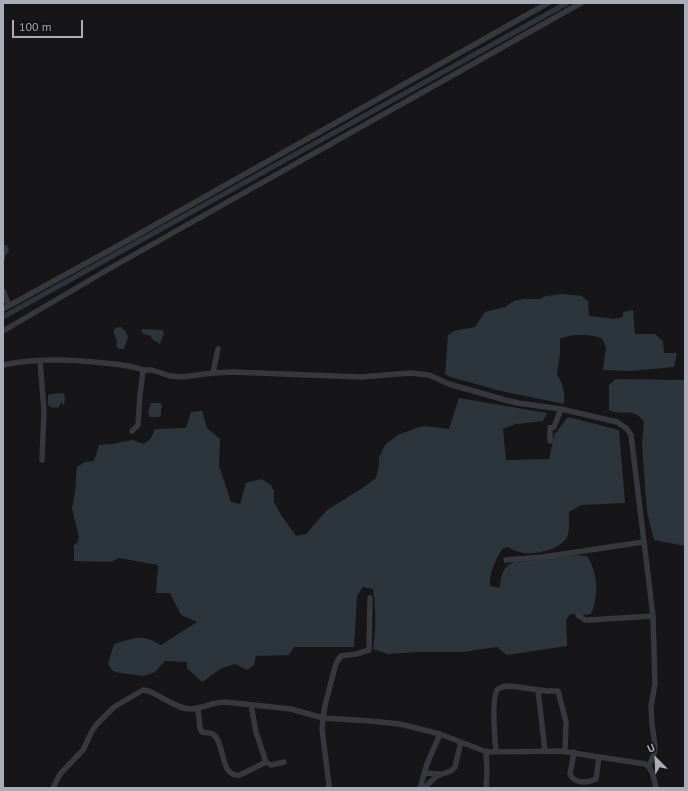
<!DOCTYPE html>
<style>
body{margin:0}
#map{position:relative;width:688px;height:791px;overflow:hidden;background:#161618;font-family:"PT Sans",sans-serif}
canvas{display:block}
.frame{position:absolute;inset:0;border:4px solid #a8adb8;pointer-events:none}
.north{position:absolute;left:636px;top:739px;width:40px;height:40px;-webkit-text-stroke:3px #111113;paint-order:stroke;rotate:336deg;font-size:11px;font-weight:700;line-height:16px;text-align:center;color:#a8adb8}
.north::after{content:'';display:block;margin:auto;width:14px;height:18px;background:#a8adb8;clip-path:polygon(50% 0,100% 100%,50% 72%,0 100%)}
.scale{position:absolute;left:12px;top:20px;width:71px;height:18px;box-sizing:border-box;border:2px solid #a8adb8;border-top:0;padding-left:5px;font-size:12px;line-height:14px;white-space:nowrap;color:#a8adb8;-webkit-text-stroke:3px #111113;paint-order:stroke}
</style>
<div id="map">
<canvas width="688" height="791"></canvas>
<div class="frame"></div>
<div class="north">U</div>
<div class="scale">100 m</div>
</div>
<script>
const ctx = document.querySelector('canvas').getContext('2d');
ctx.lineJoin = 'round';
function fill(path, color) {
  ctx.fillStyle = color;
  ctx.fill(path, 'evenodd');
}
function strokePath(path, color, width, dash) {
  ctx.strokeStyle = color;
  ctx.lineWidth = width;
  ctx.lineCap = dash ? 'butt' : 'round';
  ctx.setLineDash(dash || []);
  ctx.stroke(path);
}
const water = new Path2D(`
 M3,245H7L9,251L5,256V260L3,259Z
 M562,294L582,296L588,301L589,316L614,319L623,317V312L633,310L635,334H655L663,341L664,353H677L674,367L631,371L603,370L606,348L602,338C588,334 573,333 560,339V353L557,375C564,385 565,393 564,404L501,391L450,377L445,374L448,335L454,331L475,327L485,312L505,307L514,301L523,299H540L546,296Z
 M121,327L126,332L128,337L124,349H119L116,346L117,342L113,330L116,328Z
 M141,329L163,330L164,334L160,344L152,339L151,336L143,334Z
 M616,379L685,380V546L654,540L647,512L642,444L644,422C632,406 624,417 609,410V385Z
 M63,393L65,396L64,406L62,403L60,404L58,408L56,407L53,408L48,405V395L51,394Z
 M459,398L547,413L543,421L516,424L503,429L506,460L549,459L554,435L568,417L619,430L625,503L581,505L569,512C569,519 570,530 567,537C560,550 533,556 519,552C515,551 512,549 508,547L502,549C495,561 489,573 490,586L500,588C501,576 502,566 515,562C527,561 540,560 553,558C565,557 575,554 587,556C598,572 599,596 591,614L582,615L577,613L569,615L566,621L567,646L507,655L497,647L462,652H418L388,654L373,649C376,629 376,610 373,589L363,587L357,596L354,647H294L289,655L256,656L254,665L247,670L235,664L222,668L202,682L187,668V662L165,661L155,672L144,676L120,673L113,671L108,664L114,644C135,638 141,633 161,645L197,622L181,615L170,593H156L158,565L119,558L111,562L74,561V545L77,543L79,537L72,509L75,492L77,467L85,462L94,461L99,445L112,444L132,440L144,444L151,438L155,429L186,428L191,412L202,411L207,428L220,439L219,466L231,502L240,504L246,483L262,479L271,485L274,491V502L281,515L296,536L306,534L327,510L361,489L376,478L379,465V457L385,445L398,435L416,428L425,426L449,429Z
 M151,403H160L162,405V407L161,409V415L159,417H150L148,412Z`);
const canal = new Path2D(`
 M3,317L567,3`);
const street = new Path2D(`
 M3,291L9,306
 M3,309L123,243L548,3
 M3,331L114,266L581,3
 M40,360L44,411L42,460
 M3,365C36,358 70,359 104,363C117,364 130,365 143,370L140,395L138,425L132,431
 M143,370H152L170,376L182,377L213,373L232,372L361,377L410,373L429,375L449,384L505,400L518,403L561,409L617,422L627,429L631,435L653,616L655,684L651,706L652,724L655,746L654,754L649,766
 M213,373L218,349
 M550,441V428L554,427L561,409
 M506,560L543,557L643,542
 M578,615L585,620H589L653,616
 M538,690L545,751
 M251,705L256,732L266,762L271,765L284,762
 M198,708L200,728L202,732C206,733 211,732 214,735C225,744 220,778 240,775L266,762
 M486,751L487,771L486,788
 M496,752C495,741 491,696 498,689C501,687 506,686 510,686L547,691H558L566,722L565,751
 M574,752L570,774C574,784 588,783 596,779L599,757
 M424,773L440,774
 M53,788L60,774L83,750L92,731L97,724L114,707L143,690L149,691C160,696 180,710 191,709C203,708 213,702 225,702L291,709L323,718L371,721L400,724L440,734L487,752L560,751L645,764C653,768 654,780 656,788
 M328,788L329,785L322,729L323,718L325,705L335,667L338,660L341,656L356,654L369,650L370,598
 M420,788L427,764L440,734
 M424,788L437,776L451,771L455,767L461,742`);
fill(water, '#2c353c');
strokePath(canal, '#2c353c', 5);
strokePath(street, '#37383d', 5.5);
</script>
